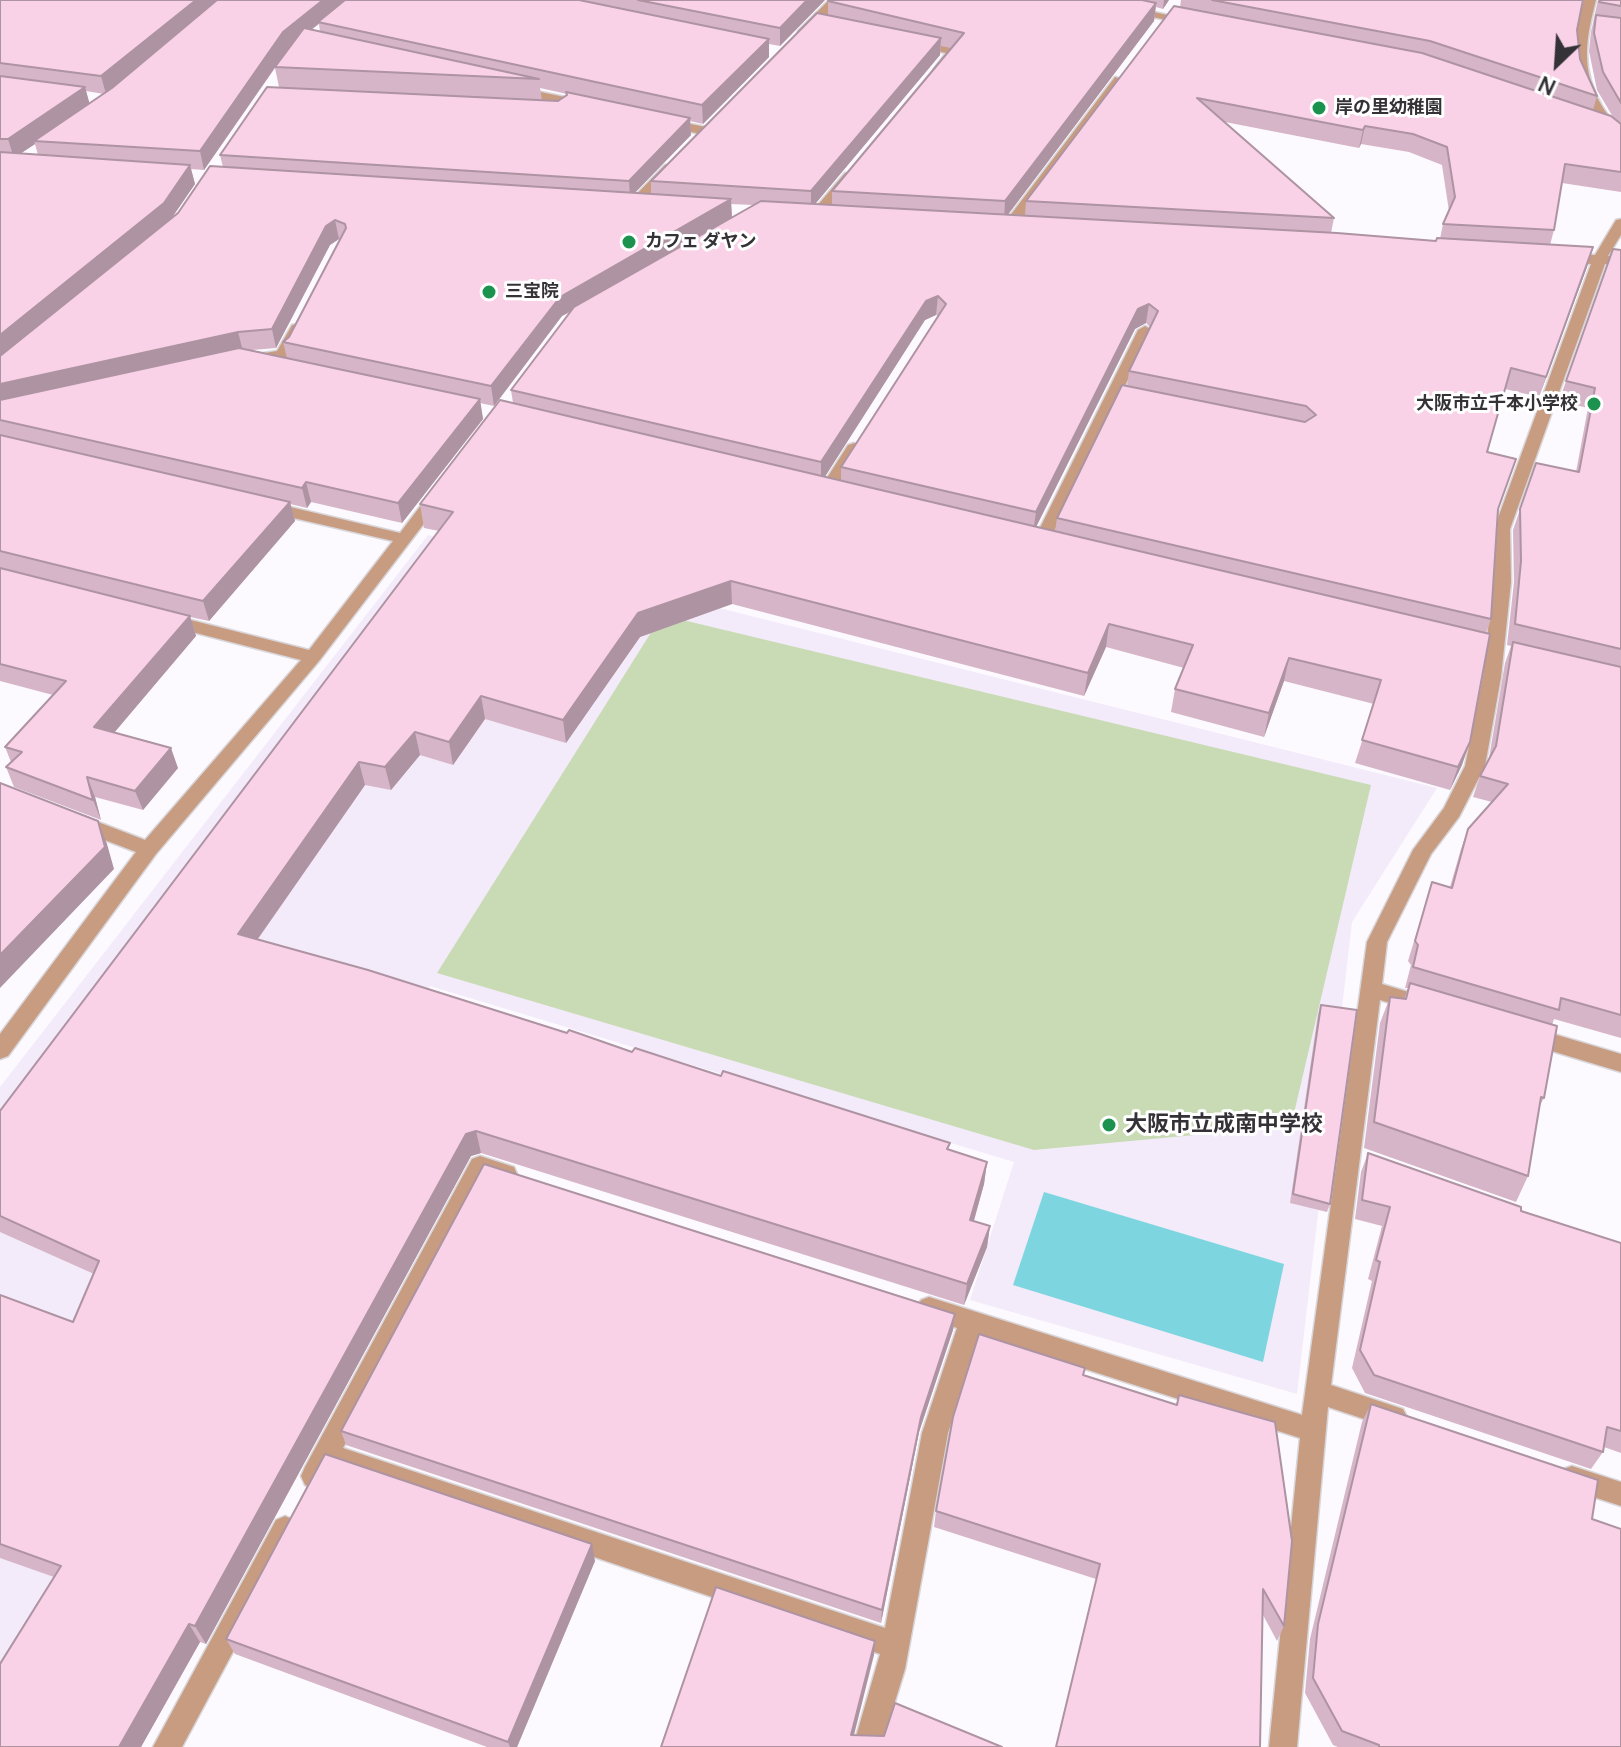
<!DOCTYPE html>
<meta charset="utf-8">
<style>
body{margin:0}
#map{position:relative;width:1621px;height:1747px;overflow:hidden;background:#fcfaff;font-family:Manrope,sans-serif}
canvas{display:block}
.north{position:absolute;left:1517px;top:24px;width:80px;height:80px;-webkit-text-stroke:6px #fff;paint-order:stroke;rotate:205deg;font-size:22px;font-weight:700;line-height:32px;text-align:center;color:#343236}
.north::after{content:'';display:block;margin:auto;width:28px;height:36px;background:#343236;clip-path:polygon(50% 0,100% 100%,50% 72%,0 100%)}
</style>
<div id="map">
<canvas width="1621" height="1747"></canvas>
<div class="north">N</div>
</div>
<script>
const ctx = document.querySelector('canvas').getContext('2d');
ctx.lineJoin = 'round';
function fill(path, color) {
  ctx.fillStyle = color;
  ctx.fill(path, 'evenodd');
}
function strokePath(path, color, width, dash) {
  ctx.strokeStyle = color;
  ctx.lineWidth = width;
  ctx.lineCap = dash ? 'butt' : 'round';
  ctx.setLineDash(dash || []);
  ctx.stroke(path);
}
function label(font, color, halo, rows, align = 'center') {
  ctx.font = font + ' Manrope,"Noto Sans JP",sans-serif';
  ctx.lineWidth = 6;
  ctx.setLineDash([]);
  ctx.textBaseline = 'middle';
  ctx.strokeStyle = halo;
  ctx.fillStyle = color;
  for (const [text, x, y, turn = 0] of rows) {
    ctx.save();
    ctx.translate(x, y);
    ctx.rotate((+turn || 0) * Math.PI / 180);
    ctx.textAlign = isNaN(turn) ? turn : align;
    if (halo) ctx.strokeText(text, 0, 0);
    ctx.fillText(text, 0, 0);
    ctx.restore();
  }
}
const built = new Path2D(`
 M428,535L1437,788L1352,922L1297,1394L970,1300L1014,1162L430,986L0,1705V1087Z`);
const green = new Path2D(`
 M662,615L1371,785L1291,1126L1034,1150L437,973Z`);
const water = new Path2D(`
 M1044,1192L1284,1264L1263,1362L1013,1285Z`);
const minor = new Path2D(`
 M829,0H842L806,37H798V31Z
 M1074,0H1099L1200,22L1194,26Z
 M1584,0H1596C1586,39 1580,69 1602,106C1610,120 1621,128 1621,145L1616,144C1572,90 1567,67 1584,0Z
 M914,39L958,48L960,51L944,72H936L934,69L946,53L910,46V40Z
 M1115,77L1125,80L1013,231H1003V225Z
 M517,87L584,101L590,105L584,109L512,94V88Z
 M666,119L711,128L713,131L706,135L661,126V120Z
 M665,165L677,168L639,208H629V202Z
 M845,173L857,176L821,219H811V213Z
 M1621,219V235L1608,256L1621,257V265L1605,264L1510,529L1511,582L1501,677L1485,766L1459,817L1431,854L1387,942L1382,984L1438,1001L1441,1007L1438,1013L1430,1015L1380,1000L1331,1385L1403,1409L1407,1417L1403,1425L1394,1429L1328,1407L1297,1747H1269L1300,1438L979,1335L948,1433L905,1669L881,1747H853L880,1654L332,1468L323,1485L314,1488L305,1485L301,1476L305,1467L472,1159L480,1156L514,1167L517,1174L514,1181L506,1184L486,1177L343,1448L885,1628L922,1433L957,1328L921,1316L917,1308L921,1300L929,1297L1302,1415L1367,942L1413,850L1444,808L1465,766L1483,677L1493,582L1494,529L1591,264L1565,262L1558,258L1565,254L1595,255L1616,220Z
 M297,324L304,328L288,358L245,362V356L277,351L292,325Z
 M1145,326L1152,330L1049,542L1047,546H1035L1033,542L1138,330Z
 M854,443L862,448L834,492L832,496H820L818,492L848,445Z
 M437,491L445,496L319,661L156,854L8,1056L0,1059V1034L136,852L71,827L68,822L71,817H85L145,840L301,660L161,624L158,620L161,616L167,614L309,650L393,541L263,511L261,507L263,503L269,502L400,533L431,492Z
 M1530,1027L1621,1054V1072L1522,1042L1519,1036L1522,1030Z
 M1572,1466L1621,1482V1506L1563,1487L1559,1478L1563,1469Z
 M285,1516L294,1520L298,1529L294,1538L182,1747H153L276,1520Z`);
const wall = new Path2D(`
 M0,0H825L780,46L769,44V57L703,124L690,121L691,135L634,193L651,194V181L828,15V1L829,0H1169L1163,9L1156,7L1154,21L1008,214L1025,215L1026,201L1180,8L1181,0H1583L1577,30L1580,59L1597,96L1593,110L1613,117L1597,90L1589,51L1591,32L1598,0H1621V192L1562,183L1554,230L1550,245L1587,267L1539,397L1505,389L1487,452L1516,459L1497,511L1491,619L1486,633L1462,765L1450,790L1355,763L1374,704L1284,681L1264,737L1171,712L1175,689L1184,668L1106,647L1084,696L732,604L640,637L566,743L485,719L453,765L420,755L391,790L365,785L258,939L632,1052L721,1076L987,1162L984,1184L974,1221L990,1226L987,1247L964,1305L481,1153L471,1156L206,1644L200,1642L141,1747H0L54,1577L0,1558V1295L73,1322L94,1274L0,1232V1111L439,531L424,528L420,504L513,403L511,390L571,312L562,316L494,406L480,403L483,419L402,523L311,502L307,508L290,504L295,521L209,621L190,617L196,636L114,733L178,768L143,810L95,797L101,820L14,787L6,767L11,762L5,747L53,695L0,681ZM319,24L320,32L311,30ZM941,46L951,48L832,191V205L815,204L940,55ZM275,68L279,87L220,155L223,167L171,219L195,184L191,169L204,170ZM540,88L567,94V95L558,101L542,100ZM86,91L104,94L89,103ZM1225,122L1359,148L1361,144L1409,152L1442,165L1449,211L1443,224L1440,239L1436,241L1331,233L1334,218ZM35,144L38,155L21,153ZM731,204L753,205L732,217ZM339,239L340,240L289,337L283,342L287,358L252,350L276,348L330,245ZM936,315L938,316L841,467V481L824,477L925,320ZM1146,323L1150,327L1129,371L1127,386L1057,518L1055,531L1036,527L1135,329Z
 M1613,249L1621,250V1038L1554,1019L1552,1025L1544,1098L1539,1107L1528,1176L1516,1202L1364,1148L1380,1023L1390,997L1404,999L1408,988H1405L1411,965L1408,961L1432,882L1450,887L1461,849L1468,829L1492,802L1473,797L1480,776L1489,758L1505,663L1511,646L1507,645L1514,582L1513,530L1536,463L1576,472L1588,408L1559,401Z
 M1321,1005L1330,1204L1327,1212L1290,1203L1318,1014Z
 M1368,1153L1521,1211L1621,1243V1453L1604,1447L1603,1452L1591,1469L1365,1393L1352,1368L1372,1281L1368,1279L1382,1226L1355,1219L1361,1172Z
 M955,1314L953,1330L919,1432L881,1623L346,1445L341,1431Z
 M1083,1375L1176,1405L1179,1395L1284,1626L1277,1641L1263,1615L1096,1579L934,1527L936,1511Z
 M1371,1404L1592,1519L1621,1747H1338L1333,1745L1305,1693L1310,1639L1362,1422Z
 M595,1561L517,1747H487L235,1654L226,1639Z`);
const shadedWall = new Path2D(`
 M196,0H222L106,94L101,76Z
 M323,0H347L287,50L204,170L200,151L283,32Z
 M807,0H825L780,46V28Z
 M1164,0H1169L1163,9Z
 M1156,3L1154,21L1004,220L1005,201Z
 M941,38L940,55L811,209V191Z
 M769,39V57L703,124L702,105Z
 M85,87L90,105L34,141L35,144L14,158L8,139Z
 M690,118L691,135L630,198L629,181Z
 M1365,126L1361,144L1359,148L1363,130Z
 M190,165L195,184L169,222L0,360V335Z
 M731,199L732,218L562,316L494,406L491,386L560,297Z
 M335,220L339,239L330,245L276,348L272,329L326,226Z
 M1593,247L1587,267L1539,397L1546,377Z
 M938,296L936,315L925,320L821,483V462L926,301Z
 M1149,304L1146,323L1135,329L1033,533L1036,512L1138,309Z
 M238,332L243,351L0,406V384Z
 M480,399L483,419L402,523L398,503Z
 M306,482L311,502L307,508L302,488Z
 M290,502L295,521L209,621L203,601Z
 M731,581L732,604L640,637L566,743L563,720L638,613Z
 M190,616L196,636L102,747L94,727Z
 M1109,624L1106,647L1084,696L1088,673Z
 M1289,658L1284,681L1264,737L1269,713Z
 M481,696L485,719L453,765L449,742Z
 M415,732L420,755L391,790L385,767Z
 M1470,742L1462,765L1450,790L1458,767Z
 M171,748L178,768L143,810L135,791Z
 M359,762L365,785L245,957L238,934Z
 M87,777L95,797L101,820L93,800Z
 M98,821L107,844L114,869L0,988V955Z
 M476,1131L481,1153L471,1156L206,1644L195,1626L466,1134Z
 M987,1162L984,1184L968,1241L970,1220Z
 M990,1226L987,1247L964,1305L967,1284Z
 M955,1314L953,1330L919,1432L881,1623L882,1610L921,1417Z
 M592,1544L595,1561L517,1747H510L508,1742Z
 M189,1624L200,1642L141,1747H119Z
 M875,1641L874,1655L851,1747V1735Z`);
const building = new Path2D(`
 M0,0H196L101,76L0,63Z
 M217,0H323L283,32L200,151L34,141L112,88Z
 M345,0H579L769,39L702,105L318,22Z
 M638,0H807L780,28Z
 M829,0H1142L1156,3L1005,201L832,191L964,33L828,1Z
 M1212,0H1583L1577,30L1580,59L1597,96L1430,41Z
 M1600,0H1621V6L1599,2Z
 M1174,6L1422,53L1611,116L1621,124V172L1565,164L1554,230L1443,224L1455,197L1447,147L1413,134L1365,126L1363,130L1197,98L1334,218L1026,201Z
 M817,13L941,38L811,191L651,181Z
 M1596,15L1621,18V103L1603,72L1594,33Z
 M304,28L539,79L275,67Z
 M0,76L85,87L8,139H0Z
 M267,87L558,101L567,95L566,92L690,118L629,181L220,155Z
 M0,152L190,165L164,203L0,335Z
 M210,166L731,199L560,297L491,386L283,342L289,337L346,228L345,224L335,220L326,226L272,329L238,332L0,384V356L178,213Z
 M761,201L1337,233L1436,241L1437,238L1593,247L1546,377L1511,368L1487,452L1516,459L1498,509L1491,619L1057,518L1122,385L1305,422L1316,415L1306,406L1129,371L1158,311L1149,304L1138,309L1036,512L841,467L946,304L938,296L926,301L821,462L511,390L574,307Z
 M1613,249L1621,250V649L1515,624L1521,561L1520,509L1536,463L1579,472L1595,388L1566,381Z
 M239,348L480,399L398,503L306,482L302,488L0,420V400Z
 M500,400L1490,634L1470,742L1458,767L1362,740L1381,680L1289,658L1269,713L1175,689L1193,645L1109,624L1088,673L731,581L638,613L563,720L481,696L449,742L415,732L385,767L359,762L238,934L368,970L567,1033L569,1030L632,1052L635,1048L721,1076L723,1071L950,1143L947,1149L987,1162L970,1220L990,1226L967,1284L476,1131L466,1134L195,1626L189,1624L119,1747H0V1664L61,1566L0,1544V1295L73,1322L99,1261L0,1216V1111L453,512L420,504Z
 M0,435L290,502L203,601L0,551Z
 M0,568L190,616L94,727L171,748L135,791L87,777L93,800L6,767L22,752L5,747L66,681L0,664Z
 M1513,642L1621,667V1015L1561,998L1559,1010L1413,967L1418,945L1415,941L1432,882L1452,888L1468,829L1508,784L1480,776L1496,746Z
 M0,783L98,821L105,847L0,955Z
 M1410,983L1557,1026L1544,1098L1541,1097L1528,1176L1374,1122L1390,997L1406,999Z
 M1321,1005L1357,1010L1330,1204L1293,1194Z
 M1368,1153L1521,1207V1211L1621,1243V1431L1607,1427L1603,1452L1374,1375L1360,1350L1380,1262L1376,1260L1390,1207L1362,1200Z
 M484,1164L955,1314L921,1417L882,1610L341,1431Z
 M979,1334L1085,1368L1083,1375L1177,1405L1179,1395L1275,1422L1292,1541L1284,1626L1263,1589L1260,1747H1056L1100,1564L936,1511L953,1417Z
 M1371,1404L1598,1480L1592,1519L1621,1529V1747H1379V1745L1342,1731L1313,1678L1318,1624Z
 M325,1454L592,1544L508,1742L226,1639Z
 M716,1587L875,1641L851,1735L884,1736L895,1703L1002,1747H661Z`);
const markers = [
 [1319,108,8,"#1b924d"],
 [629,242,8,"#1b924d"],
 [489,292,8,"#1b924d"],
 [1594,404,8,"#1b924d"],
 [1109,1125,8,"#1b924d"]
];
const farPoinames = [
 ["岸の里幼稚園",1335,108],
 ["カフェ ダヤン",645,242],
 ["三宝院",505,292],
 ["大阪市立千本小学校",1578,404,"right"]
];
const poiNames = [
 ["大阪市立成南中学校",1125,1125]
];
fill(built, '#f3ebfa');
fill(green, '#c9dbb4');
fill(water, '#7dd6df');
strokePath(minor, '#d8d6db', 3);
fill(minor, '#c89c80');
fill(wall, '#d6b5c8');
fill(shadedWall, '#ae93a2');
fill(building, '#f9d2e8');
strokePath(building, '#ae93a2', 2);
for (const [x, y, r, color] of markers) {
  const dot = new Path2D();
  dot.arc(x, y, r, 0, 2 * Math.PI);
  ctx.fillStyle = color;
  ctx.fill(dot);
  strokePath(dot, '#fff', 3);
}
label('bold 18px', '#343236', '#fff', farPoinames, 'left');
label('bold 22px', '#343236', '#fff', poiNames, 'left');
</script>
